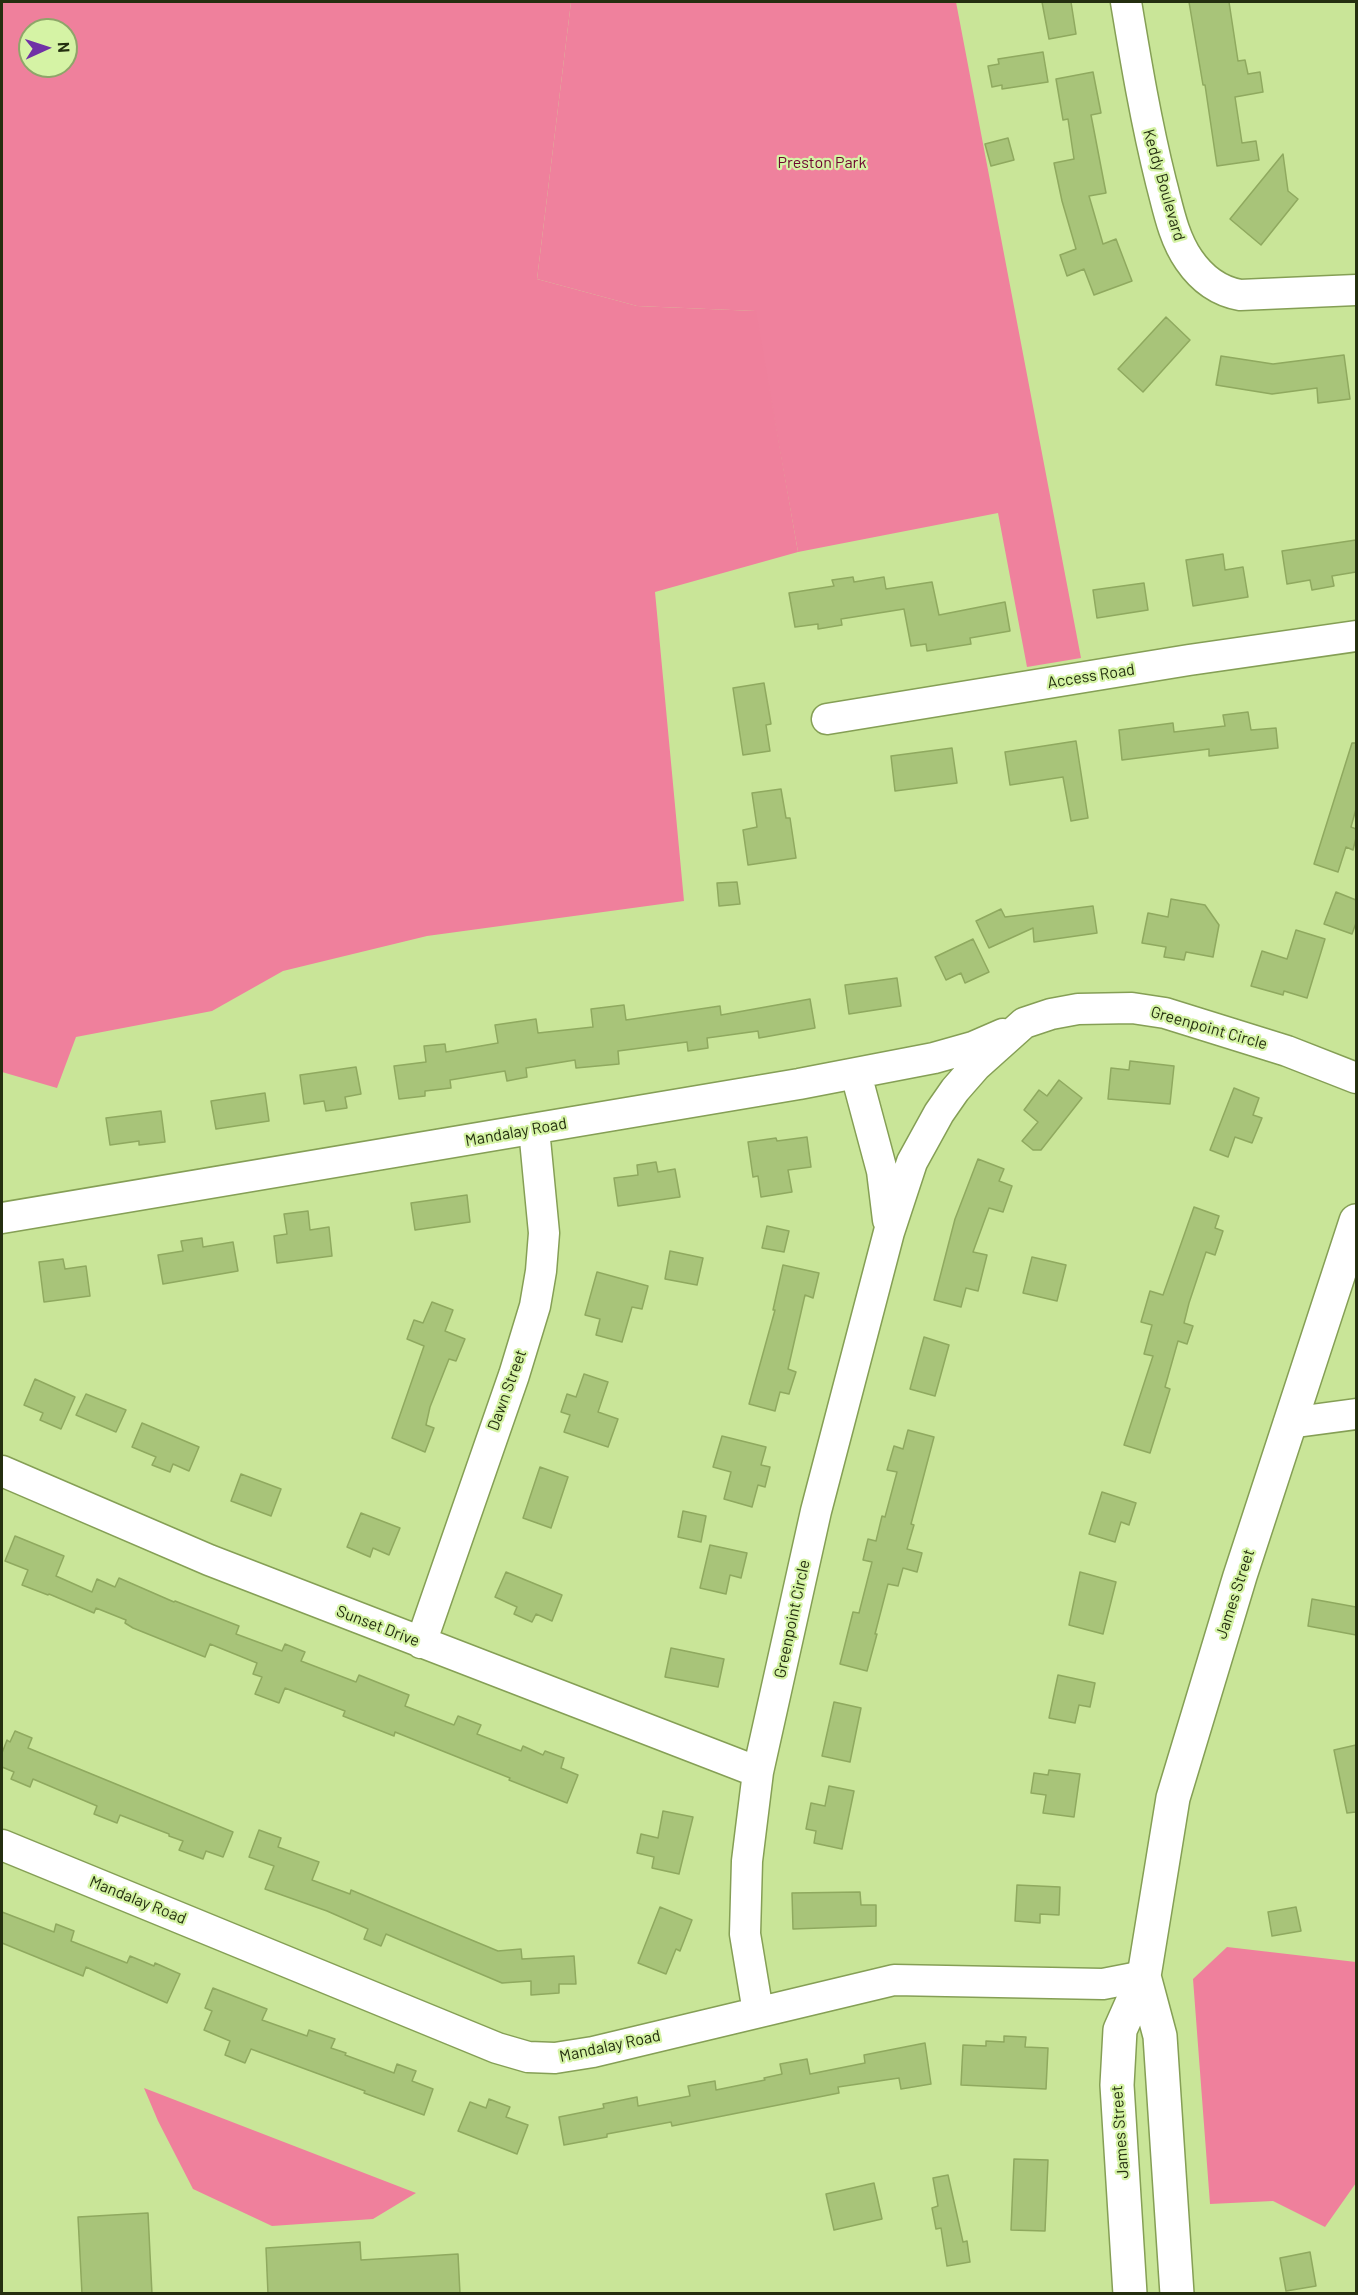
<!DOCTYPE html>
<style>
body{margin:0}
#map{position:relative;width:1358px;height:2295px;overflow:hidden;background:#c9e598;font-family:Barlow,sans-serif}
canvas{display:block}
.frame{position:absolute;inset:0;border:3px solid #242f10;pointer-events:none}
.north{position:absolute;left:18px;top:18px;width:60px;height:60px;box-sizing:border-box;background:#d5f3a5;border:2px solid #8ea569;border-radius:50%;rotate:87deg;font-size:16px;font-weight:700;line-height:24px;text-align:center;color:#242f10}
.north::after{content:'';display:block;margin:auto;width:21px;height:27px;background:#7031a6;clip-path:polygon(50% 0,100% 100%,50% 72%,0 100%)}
</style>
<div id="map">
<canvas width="1358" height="2295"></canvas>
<div class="frame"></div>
<div class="north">N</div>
</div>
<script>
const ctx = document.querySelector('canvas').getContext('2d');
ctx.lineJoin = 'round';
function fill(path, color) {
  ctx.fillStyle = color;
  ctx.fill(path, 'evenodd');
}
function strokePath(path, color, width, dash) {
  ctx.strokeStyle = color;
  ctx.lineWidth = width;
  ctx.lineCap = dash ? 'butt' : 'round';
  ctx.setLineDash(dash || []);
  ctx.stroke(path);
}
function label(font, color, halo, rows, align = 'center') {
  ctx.font = font + ' Barlow,sans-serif';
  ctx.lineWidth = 4.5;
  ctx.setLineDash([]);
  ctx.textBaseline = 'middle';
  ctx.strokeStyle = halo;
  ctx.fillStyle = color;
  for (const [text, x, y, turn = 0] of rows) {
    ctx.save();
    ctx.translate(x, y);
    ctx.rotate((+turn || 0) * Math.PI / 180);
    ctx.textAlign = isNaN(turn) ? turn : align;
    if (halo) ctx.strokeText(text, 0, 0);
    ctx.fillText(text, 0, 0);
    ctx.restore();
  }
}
const green = new Path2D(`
 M571,2H956L1081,658L1027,667L998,513L798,552L755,311L637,306L537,279Z`);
const forest = new Path2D(`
 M2,2H571L537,279L637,306L756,311L798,552L655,592L684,901L427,936L283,971L212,1011L76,1037L57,1088L2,1072ZM30,30H66V66H30Z
 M1227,1947L1356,1962V2183L1325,2227L1273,2201L1210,2204L1193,1979Z
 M144,2088L416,2193L373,2219L272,2226L193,2189L158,2121Z`);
const building = new Path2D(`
 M1042,2H1071L1076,34L1049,39Z
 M1189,2H1229L1238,61L1245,60L1248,74L1260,72L1263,92L1235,97L1242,143L1256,141L1259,160L1217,166L1205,85H1203Z
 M1043,52L1048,82L1002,89V85L992,87L988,66L999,64L998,59Z
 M1093,72L1101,113L1091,115L1106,193L1089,196L1103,244L1116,239L1132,281L1094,295L1084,269L1067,276L1060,255L1076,249L1062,201L1054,163L1074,159L1068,119L1063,120L1056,79Z
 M1008,138L1014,160L991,166L985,144Z
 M1283,154L1288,191L1298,199L1261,245L1230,219Z
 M1166,317L1190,340L1143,392L1118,369Z
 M1344,355L1350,399L1318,403L1317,388L1272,394L1216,385L1221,356L1273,364Z
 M1356,540V572L1332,576L1334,586L1312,590L1310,580L1287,584L1282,551Z
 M1223,554L1225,570L1243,567L1248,597L1193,606L1186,560Z
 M853,577L854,582L884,577L886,589L932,582L939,615L1005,602L1010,631L970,638L971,644L927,651L926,644L911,646L904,609L841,619L842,625L818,629V624L795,627L789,593L834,586L832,580Z
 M1144,583L1148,610L1097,618L1093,590Z
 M764,683L771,724L766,725L770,751L743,755L733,688Z
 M1248,712L1251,730L1276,728L1278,748L1209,756V749L1122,760L1119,730L1173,723L1174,732L1225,726L1223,715Z
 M1076,741L1088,818L1071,821L1063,777L1010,785L1005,752Z
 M1352,743H1356V809L1351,827L1356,829V838L1353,850L1346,847L1338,872L1314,864Z
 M952,748L957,783L895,791L891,756Z
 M781,789L786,818H790L796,858L748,865L743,830L757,827L752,793Z
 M737,882L740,904L719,906L717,883Z
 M1336,892L1356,900V923L1352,934L1324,924Z
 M1171,899L1205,905L1219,925L1213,957L1186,952L1184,960L1164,957L1166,947L1142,943L1148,913L1168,917Z
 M1093,906L1097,933L1034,942L1033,928L989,948L976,921L1001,909L1005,917Z
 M1296,930L1325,939L1307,998L1284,991L1283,995L1251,986L1262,951L1287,959Z
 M973,939L989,972L965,983L961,973L946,980L935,957Z
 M897,978L901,1006L849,1014L845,985Z
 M810,999L815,1028L759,1038L758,1031L707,1038L708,1048L688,1051L687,1042L618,1051L619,1064L576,1068L575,1060L526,1068L527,1077L507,1081L505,1071L450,1080L451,1088L425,1091V1096L399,1099L394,1066L426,1062L424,1046L445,1044L446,1052L498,1043L495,1025L536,1019L538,1033L593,1027L591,1009L624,1005L626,1020L720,1006L721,1015Z
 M1130,1061L1174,1066L1170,1104L1108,1099L1111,1068L1129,1070Z
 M356,1067L361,1094L345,1097L347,1108L326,1111L324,1101L304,1104L300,1075Z
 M1059,1080L1082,1098L1041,1150H1033L1022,1141L1038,1122L1024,1110L1039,1090L1047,1096Z
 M1234,1088L1259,1098L1253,1115L1262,1118L1252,1143L1235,1137L1228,1157L1210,1150Z
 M265,1093L269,1121L216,1129L211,1101Z
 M161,1111L165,1142L139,1145V1141L110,1145L106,1118Z
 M807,1137L811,1167L788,1170L792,1192L761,1197L758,1176L753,1177L748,1142L776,1138L777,1141Z
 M978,1159L1004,1169L999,1181L1012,1186L1003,1212L989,1208L973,1252L987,1255L978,1291L966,1288L961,1307L934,1300L955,1219Z
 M656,1162L658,1172L675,1169L680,1197L618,1206L614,1178L638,1175L637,1165Z
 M467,1195L470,1222L415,1230L411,1203Z
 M1194,1207L1219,1216L1215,1228L1223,1231L1215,1255L1206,1252L1189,1303L1184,1323L1193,1326L1187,1344L1178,1341L1165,1387L1170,1389L1150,1453L1124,1445L1153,1356L1144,1354L1152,1325L1141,1322L1150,1291L1163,1295Z
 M308,1211L310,1230L329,1227L332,1256L277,1263L274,1236L287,1234L284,1214Z
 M767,1226L789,1231L784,1252L762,1248Z
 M202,1238L203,1247L233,1242L238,1271L163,1284L158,1255L183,1251L181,1241Z
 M670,1251L703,1258L697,1285L665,1279Z
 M1032,1257L1066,1265L1057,1301L1023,1293Z
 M63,1259L65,1269L86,1266L90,1296L44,1302L39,1262Z
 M783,1265L819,1273L813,1298L805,1295L788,1369L796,1372L789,1394L780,1392L775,1411L749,1404L775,1310H773Z
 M597,1272L648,1286L642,1309L632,1307L622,1342L596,1335L600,1319L585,1315Z
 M432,1302L453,1310L445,1331L465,1339L456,1361L449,1359L430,1407L426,1425L434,1428L425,1452L392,1438L424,1346L407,1339L414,1320L423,1323Z
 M924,1337L949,1345L935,1396L910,1389Z
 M584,1374L608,1382L598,1412L618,1419L608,1447L564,1432L570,1415L561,1412L567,1394L576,1397Z
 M35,1379L75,1397L61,1429L40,1420L43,1413L24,1405Z
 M86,1394L126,1410L116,1432L76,1415Z
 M142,1423L199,1447L189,1471L173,1464L170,1472L152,1465L156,1457L132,1447Z
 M908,1430L934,1437L911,1524L914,1525L907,1549L922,1553L917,1572L903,1568L898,1586L888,1584L875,1634H877L867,1671L840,1664L853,1612L859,1613L872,1562L863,1560L868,1539L876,1541L882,1516L885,1517L897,1472L887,1470L894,1446L903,1449Z
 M722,1436L766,1447L761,1465L770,1467L765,1487L758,1485L752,1507L724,1499L731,1472L713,1467Z
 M540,1467L568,1477L551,1528L523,1518Z
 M241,1474L281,1489L271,1516L231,1501Z
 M1102,1492L1136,1503L1129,1525L1121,1522L1115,1542L1089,1534Z
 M683,1511L706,1516L701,1542L678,1537Z
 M361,1513L400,1528L389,1555L373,1548L370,1557L347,1547Z
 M15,1536L64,1556L56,1576L92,1592L97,1579L115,1587L119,1578L174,1602L175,1601L239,1626L236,1634L282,1651L285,1644L305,1652L301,1661L356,1682L359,1675L409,1695L405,1706L454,1725L458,1716L481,1725L477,1734L521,1751L523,1746L543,1755L545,1751L564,1758L561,1768L578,1775L567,1803L509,1780L510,1778L395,1732L394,1736L343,1716L345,1711L285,1688L279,1703L255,1694L262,1677L253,1674L257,1663L210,1644L205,1657L133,1628L125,1623L126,1620L96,1608L94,1613L49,1594L48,1595L22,1585L28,1570L5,1561Z
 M710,1545L747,1553L741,1578L730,1575L726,1594L700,1588Z
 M506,1572L562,1595L552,1621L536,1614L532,1622L514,1614L517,1607L495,1597Z
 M1080,1572L1116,1582L1103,1634L1069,1625Z
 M1312,1599L1356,1607V1635L1308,1626Z
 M671,1648L724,1659L718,1687L665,1677Z
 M1058,1675L1095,1683L1090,1707L1079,1705L1075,1723L1049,1718Z
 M834,1702L861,1708L850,1762L822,1756Z
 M15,1731L32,1738L28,1748L233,1832L223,1857L206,1851L203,1859L179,1850L183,1841L169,1836V1834L120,1815L117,1823L94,1814L97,1806L33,1779L30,1787L11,1779L14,1772L2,1767V1753L7,1740L10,1742Z
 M1356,1745V1812L1347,1813L1334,1750Z
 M1049,1770L1080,1774L1074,1817L1043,1813L1046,1795L1031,1793L1034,1773L1048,1775Z
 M829,1786L854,1791L842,1849L814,1843L816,1831L806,1829L811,1803L825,1806Z
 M663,1811L693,1817L679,1874L652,1868L654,1857L637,1853L641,1834L658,1838Z
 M259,1830L281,1838L278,1847L319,1862L312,1880L350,1894L351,1890L498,1951L521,1949L522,1959L574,1956L576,1984H559V1993L531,1995V1981L502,1983L386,1934L381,1946L364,1939L368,1929L327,1911L265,1889L274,1866L249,1857Z
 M1017,1885L1060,1887L1059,1915L1040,1914V1923L1015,1921Z
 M860,1892L861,1905H876V1926L793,1929L792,1893Z
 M660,1907L692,1920L680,1951L676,1949L666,1974L638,1963Z
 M1296,1907L1301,1931L1272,1936L1268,1912Z
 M2,1912L54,1932L56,1924L74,1931L71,1941L127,1963L130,1956L154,1966L155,1963L180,1974L167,2003L86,1967L83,1976L2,1943Z
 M213,1988L267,2009L262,2020L307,2036L309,2030L335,2039L331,2048L346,2053L345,2055L394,2073L397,2064L416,2071L412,2081L433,2089L424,2115L364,2093L365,2091L251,2049L245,2063L225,2055L230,2041L204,2030L212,2011L205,2008Z
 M1004,2036L1026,2037L1025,2047L1048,2048L1046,2089L961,2085L963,2045L986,2046V2041L1004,2042Z
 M925,2043L931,2084L901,2089L899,2078L838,2087L839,2093L672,2126L671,2122L607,2134V2137L564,2145L559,2117L604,2108L603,2104L637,2097L638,2106L690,2096L688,2086L715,2081L716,2090L765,2080L764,2078L782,2074L780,2064L807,2059L810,2074L865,2063L864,2055Z
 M489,2099L510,2107L506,2117L528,2125L517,2154L458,2131L470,2102L486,2108Z
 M1014,2159L1048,2160L1045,2231L1011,2230Z
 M948,2175L963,2242L967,2241L970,2262L947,2266L941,2228L936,2229L932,2208L938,2206L933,2178Z
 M874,2183L882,2219L834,2230L826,2194Z
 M148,2213L152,2294H82L78,2217Z
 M360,2242L361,2260L458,2254L460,2294H268L266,2248Z
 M1310,2252L1316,2286L1286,2291L1280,2258Z`);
const minor = new Path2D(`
 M1126,2C1136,62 1146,122 1161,182C1168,208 1173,237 1189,260C1202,279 1218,291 1240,295L1356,290
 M827,719L1189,660L1356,636
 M856,1074L882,1171L888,1220
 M2,1218L799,1084L934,1058L973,1047L1003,1034
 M1289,1423L1356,1414
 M2,1471L209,1560L758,1772
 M421,1643L514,1375L535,1306L541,1271L544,1233L534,1129
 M2,1845L497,2048L528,2057L555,2058L593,2052L894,1980L1103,1984L1144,1976
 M758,2012L745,1934L747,1861L758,1772L816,1511L889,1232L912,1162L939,1113L955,1090L976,1066L1024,1023L1051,1014L1078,1009L1132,1008L1165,1013L1287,1051L1356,1078`);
const major = new Path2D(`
 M1144,1976L1160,2036L1177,2294
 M1130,2294L1117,2085L1120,2030L1144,1976L1173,1798L1240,1576L1356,1221`);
const parkNames = [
 ["Preston Park",822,163]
];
const streetNames = [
 ["Keddy Boulevard",1164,185,74],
 ["Access Road",1091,676,-9],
 ["Greenpoint Circle",1209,1028,16],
 ["Mandalay Road",516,1132,-10],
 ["Dawn Street",507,1390,-70],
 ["James Street",1235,1594,-72],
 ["Greenpoint Circle",792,1619,-78],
 ["Sunset Drive",378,1626,21],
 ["Mandalay Road",138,1900,22],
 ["Mandalay Road",610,2046,-12],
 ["James Street",1120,2132,-94]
];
fill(green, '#ef819d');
fill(forest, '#ef809c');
fill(building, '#a8c479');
strokePath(building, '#8fa95f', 1.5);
strokePath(minor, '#859f55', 33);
strokePath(major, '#859f55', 36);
strokePath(minor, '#fff', 30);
strokePath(major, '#fff', 33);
label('16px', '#6d0530', '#d5f3a5', parkNames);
label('16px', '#242f10', '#d5f3a5', streetNames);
</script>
